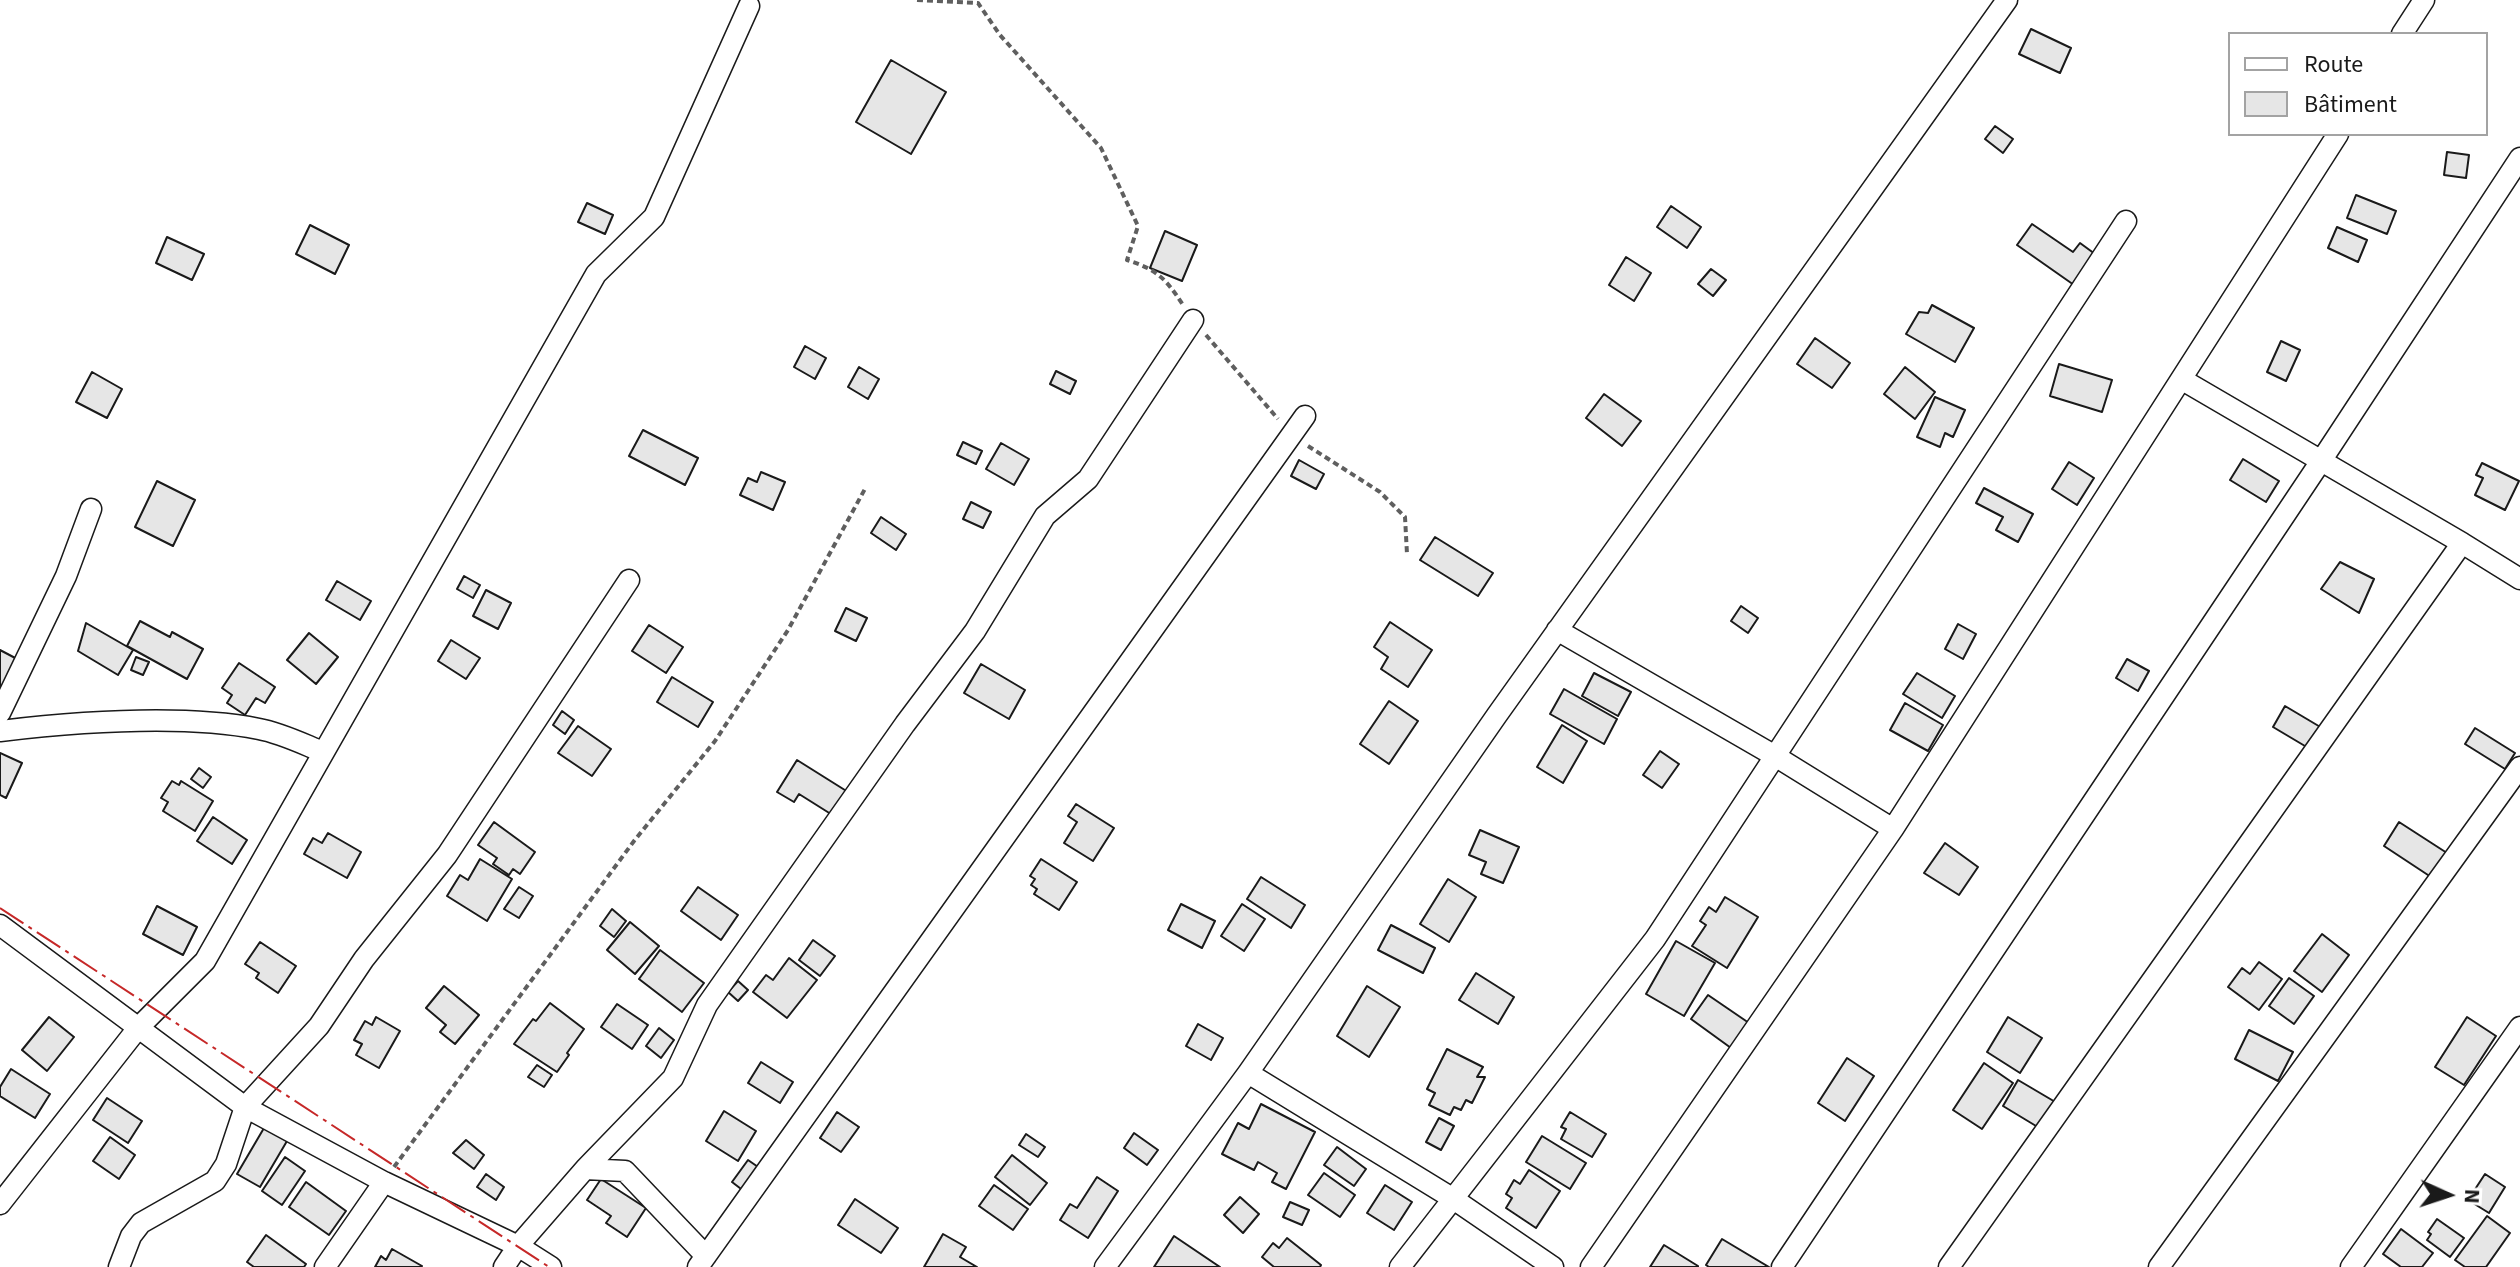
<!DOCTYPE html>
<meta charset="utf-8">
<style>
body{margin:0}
#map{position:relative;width:2520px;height:1267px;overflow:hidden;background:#fff;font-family:"Source Sans 3",sans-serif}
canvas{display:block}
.legend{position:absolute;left:2228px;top:32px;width:260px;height:104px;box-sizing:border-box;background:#fff;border:2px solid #a3a3a3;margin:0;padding:10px 14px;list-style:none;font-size:24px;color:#1a1a1a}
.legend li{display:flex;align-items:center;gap:16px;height:40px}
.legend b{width:40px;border:2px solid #a3a3a3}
.north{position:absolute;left:2408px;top:1155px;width:80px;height:80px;-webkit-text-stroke:6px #fff;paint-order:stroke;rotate:93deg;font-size:22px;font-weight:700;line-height:32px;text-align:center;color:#1a1a1a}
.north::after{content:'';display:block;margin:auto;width:28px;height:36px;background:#1a1a1a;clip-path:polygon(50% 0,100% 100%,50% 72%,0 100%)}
</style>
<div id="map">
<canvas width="2520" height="1267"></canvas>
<ul class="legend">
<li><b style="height:10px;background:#fff"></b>Route</li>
<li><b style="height:22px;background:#e6e6e6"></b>Bâtiment</li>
</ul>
<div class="north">N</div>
</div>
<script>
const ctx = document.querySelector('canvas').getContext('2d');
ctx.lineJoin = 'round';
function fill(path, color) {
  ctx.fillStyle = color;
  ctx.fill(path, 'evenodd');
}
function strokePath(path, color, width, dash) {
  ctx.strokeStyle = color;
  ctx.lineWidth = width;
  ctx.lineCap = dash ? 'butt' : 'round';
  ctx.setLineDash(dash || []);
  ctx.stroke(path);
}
const building = new Path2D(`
 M2031,29L2071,48L2060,73L2019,54Z
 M891,60L946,92L911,154L856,122Z
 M1995,126L2013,139L2003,153L1985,139Z
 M2447,152L2469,155L2466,178L2444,175Z
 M2356,195L2396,211L2387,234L2347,218Z
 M587,203L613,215L605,234L578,222Z
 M1671,206L1701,227L1687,248L1657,227Z
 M2032,224L2073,252L2080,243L2095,254L2074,285L2017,245Z
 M310,225L349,245L335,274L296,254Z
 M2337,227L2367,240L2358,262L2328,248Z
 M1165,231L1197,245L1182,281L1150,268Z
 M167,237L204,254L192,280L156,263Z
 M1626,257L1651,273L1634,301L1609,285Z
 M1711,269L1726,280L1713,296L1698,284Z
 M1932,305L1974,328L1955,362L1906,334L1919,312L1928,313Z
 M1815,338L1850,363L1832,388L1797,364Z
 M2281,341L2300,350L2286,381L2267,372Z
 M805,346L826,358L815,379L794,367Z
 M2059,364L2112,380L2102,412L2050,396Z
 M859,367L879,379L868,399L848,387Z
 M1905,367L1935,392L1915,419L1884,394Z
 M1056,371L1076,381L1070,394L1050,384Z
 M92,372L122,389L107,418L76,402Z
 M1604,394L1641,421L1622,446L1586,418Z
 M1935,397L1965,410L1953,437L1945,433L1940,447L1917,437Z
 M643,430L698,458L685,485L629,456Z
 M963,442L982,451L976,464L957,455Z
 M1001,443L1029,459L1014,485L986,469Z
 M2243,459L2279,481L2266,502L2230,480Z
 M1299,460L1324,474L1316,489L1291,476Z
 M2069,462L2094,478L2077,505L2052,489Z
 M2482,463L2519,481L2505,510L2475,495L2483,478L2476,475Z
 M761,472L785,482L773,510L740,495L748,478L757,482Z
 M157,481L195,500L173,546L135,527Z
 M1984,488L2033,514L2018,542L1996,530L2003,517L1976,503Z
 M971,502L991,512L983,528L963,519Z
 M881,517L906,534L896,550L871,533Z
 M1435,537L1493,573L1478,596L1420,560Z
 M2340,562L2374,579L2359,613L2321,589Z
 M464,576L480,585L473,598L457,589Z
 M337,581L371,601L360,620L326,600Z
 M486,590L511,603L498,629L473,616Z
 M1741,606L1758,618L1748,633L1731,621Z
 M846,608L867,618L856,641L835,631Z
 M140,621L170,637L172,632L203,649L187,679L127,646Z
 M1390,622L1432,650L1408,687L1381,669L1388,657L1374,647Z
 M86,623L133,650L118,675L78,651Z
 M1958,624L1976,634L1963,659L1945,649Z
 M649,625L683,647L666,673L632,651Z
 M309,633L338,657L316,684L287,660Z
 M451,640L480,658L466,679L438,661Z
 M0,650L19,660L5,690L0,688Z
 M136,657L149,662L143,675L131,670Z
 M2127,659L2149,671L2138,691L2116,678Z
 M239,663L275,687L265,703L256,698L245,715L227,703L232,695L222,688Z
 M981,664L1025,690L1009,719L964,693Z
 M1594,673L1631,692L1618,716L1582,696Z
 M1917,673L1955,696L1942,718L1903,694Z
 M672,677L713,702L698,727L657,702Z
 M1564,689L1617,719L1604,744L1550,714Z
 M1389,701L1418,721L1389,764L1360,744Z
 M1905,703L1943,725L1928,751L1890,730Z
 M2285,706L2322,728L2310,749L2273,727Z
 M562,711L574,720L565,734L553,725Z
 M1562,725L1587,741L1563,783L1537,767Z
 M578,726L611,749L592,776L558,753Z
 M2475,728L2515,753L2505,769L2465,744Z
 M1660,751L1679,764L1662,788L1643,775Z
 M0,753L22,763L6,798L0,795Z
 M797,760L848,792L834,816L799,794L794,802L777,792Z
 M199,768L211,777L203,788L191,779Z
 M172,781L179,785L181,781L213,801L195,831L163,811L168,802L161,798Z
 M1076,804L1114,828L1093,861L1064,843L1077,822L1068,816Z
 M213,817L247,840L232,864L197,841Z
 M494,822L535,852L520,874L513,869L509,875L493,864L497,858L478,845Z
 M2399,822L2447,853L2431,877L2384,846Z
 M1480,830L1519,847L1503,883L1481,874L1486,862L1469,855Z
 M328,833L361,852L347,878L304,854L313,838L322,843Z
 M1945,843L1978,867L1959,895L1924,873Z
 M480,859L512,879L487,921L447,896L460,875L468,880Z
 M1041,859L1077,882L1059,910L1034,894L1037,889L1031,885L1035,879L1030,876Z
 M1261,877L1305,905L1291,928L1247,899Z
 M1448,879L1476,897L1449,942L1420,924Z
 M519,887L533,896L519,918L504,909Z
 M698,887L738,915L721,940L681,911Z
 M1725,897L1758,917L1727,968L1692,946L1706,925L1700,921L1709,907L1716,912Z
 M1181,904L1215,921L1202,948L1168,930Z
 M1242,904L1265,919L1244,951L1221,936Z
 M157,906L197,927L183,955L143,934Z
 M612,909L626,921L614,937L600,926Z
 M630,922L659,946L635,974L607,950Z
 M1391,925L1435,948L1423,973L1378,950Z
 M2322,934L2349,955L2322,992L2294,971Z
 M813,940L835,956L820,976L799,960Z
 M1676,941L1715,963L1684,1016L1646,994Z
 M260,942L296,966L278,993L256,978L259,973L245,964Z
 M660,950L704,983L682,1012L639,979Z
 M789,958L817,980L787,1018L753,992L766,975L773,980Z
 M2259,962L2282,979L2259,1010L2228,987L2242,968L2250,974Z
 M1476,973L1514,997L1498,1024L1459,1000Z
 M2289,978L2314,996L2294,1024L2269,1006Z
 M738,981L748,990L738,1001L728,992Z
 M444,986L479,1015L455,1044L440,1032L446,1025L426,1008Z
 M1367,986L1400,1007L1369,1057L1337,1036Z
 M1708,995L1749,1023L1731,1048L1691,1019Z
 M550,1003L584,1029L567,1053L569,1055L557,1072L514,1044L533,1019L536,1021Z
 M617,1004L648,1025L632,1049L601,1027Z
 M49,1017L74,1037L47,1071L22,1050Z
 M376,1017L400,1031L379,1068L356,1055L362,1044L354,1040L365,1021L372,1025Z
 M2008,1017L2042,1038L2020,1073L1987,1052Z
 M2467,1017L2496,1036L2464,1085L2435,1067Z
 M1198,1024L1223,1038L1211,1060L1186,1046Z
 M659,1028L674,1040L661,1058L646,1046Z
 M2249,1030L2293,1052L2278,1081L2235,1059Z
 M1447,1049L1483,1067L1477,1077H1485L1472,1103L1466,1100L1461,1110L1454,1107L1450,1115L1429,1105L1435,1093L1427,1089Z
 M1847,1058L1874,1076L1845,1121L1818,1103Z
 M761,1062L793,1082L780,1103L748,1083Z
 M1984,1063L2013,1083L1982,1129L1953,1110Z
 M537,1065L552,1075L544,1087L528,1077Z
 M11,1069L50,1094L35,1118L0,1096V1087Z
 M2018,1080L2057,1103L2041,1129L2003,1106Z
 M107,1098L142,1121L128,1143L93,1120Z
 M1261,1104L1315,1132L1286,1189L1272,1182L1277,1173L1258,1162L1254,1170L1222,1154L1238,1123L1249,1129Z
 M724,1111L756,1131L738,1161L706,1141Z
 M837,1112L859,1127L841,1152L820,1138Z
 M1570,1112L1606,1134L1592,1157L1561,1139L1566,1129L1561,1127Z
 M1439,1118L1454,1126L1441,1150L1426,1142Z
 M264,1128L287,1141L260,1187L237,1174Z
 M1134,1133L1158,1150L1147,1165L1124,1148Z
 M1026,1134L1045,1147L1038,1157L1019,1145Z
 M1542,1136L1586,1163L1570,1189L1526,1162Z
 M110,1137L135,1155L119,1179L93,1161Z
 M466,1140L484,1155L474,1169L453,1153Z
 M1337,1147L1366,1169L1354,1186L1324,1165Z
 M1012,1155L1047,1183L1030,1205L995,1177Z
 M285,1157L305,1171L282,1205L262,1191Z
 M748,1160L761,1169L745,1192L732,1182Z
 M1529,1170L1560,1191L1536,1228L1506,1208L1512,1198L1506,1194L1514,1180L1520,1184Z
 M1324,1173L1355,1195L1340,1217L1308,1195Z
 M486,1174L504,1187L496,1200L477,1187Z
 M2485,1174L2505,1187L2489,1213L2468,1200Z
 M1097,1177L1118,1191L1088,1238L1060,1220L1070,1204L1077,1208Z
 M601,1179L646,1208L627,1237L606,1223L611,1216L587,1200Z
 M306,1182L346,1211L329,1235L289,1207Z
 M994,1185L1028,1209L1013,1230L979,1206Z
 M1385,1185L1412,1202L1394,1230L1367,1213Z
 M1240,1197L1259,1214L1243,1233L1224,1215Z
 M855,1199L898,1228L881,1253L838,1225Z
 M1290,1202L1309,1210L1302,1225L1283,1217Z
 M2487,1216L2510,1233L2486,1267H2465L2455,1260Z
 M2437,1219L2464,1238L2450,1257L2427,1240L2431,1234L2428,1232Z
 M2401,1229L2433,1253L2422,1267H2401L2383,1254Z
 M943,1234L966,1247L960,1257L977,1267H924Z
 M266,1235L306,1264L304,1267H254L247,1262Z
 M1174,1236L1220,1267H1154Z
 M1287,1238L1321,1265L1320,1267H1274L1262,1257L1273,1243L1279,1248Z
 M1722,1239L1769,1267H1709L1706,1265Z
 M1664,1245L1698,1266V1267H1650Z
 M392,1249L422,1266L421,1267H375L381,1256L386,1260Z`);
const path = new Path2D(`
 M917,0L978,3L1000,35L1101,148L1138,226L1127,260C1158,270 1166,279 1183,305
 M1206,335L1278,419
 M1308,446L1380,492L1405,517L1407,554
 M394,1167L634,841L715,741L788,630L866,487`);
const minor = new Path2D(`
 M2402,34L2424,0
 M2181,379L2462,543L2520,579
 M1557,630L1775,756L1893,829
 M0,713L66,576L91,509
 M0,731C77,722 183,714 259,729C281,733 303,744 323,752
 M0,925L245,1107L384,1182L518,1246L551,1267
 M1248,1073L1452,1198L1553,1267
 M585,1169L673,1078L707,1005L905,724L975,631L1045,516L1088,479L1193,320
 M0,1204L138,1028L205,961L596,274L654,217L749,6
 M119,1267L131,1236L141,1223L215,1181L226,1164L245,1107L319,1026L364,959L447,855L629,580
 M325,1267L384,1182
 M504,1267L518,1246L585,1169L625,1171L706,1256
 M698,1267L1305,416
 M1105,1267L1248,1073L1497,715L2007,0
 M1400,1267L1655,939L2126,221
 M1591,1267L1893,829L2338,134
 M1782,1267L2321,461L2520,158
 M1949,1267L2462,543
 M2159,1267L2520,767
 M2351,1267L2520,1027`);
const power = new Path2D(`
 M0,908L549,1267`);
fill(building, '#e6e6e6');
strokePath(building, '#1a1a1a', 2);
strokePath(minor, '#1a1a1a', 23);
strokePath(path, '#5f5f5f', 4, [6, 4]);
strokePath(minor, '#fff', 20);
strokePath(power, '#c62828', 2, [28, 6, 4, 6]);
</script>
